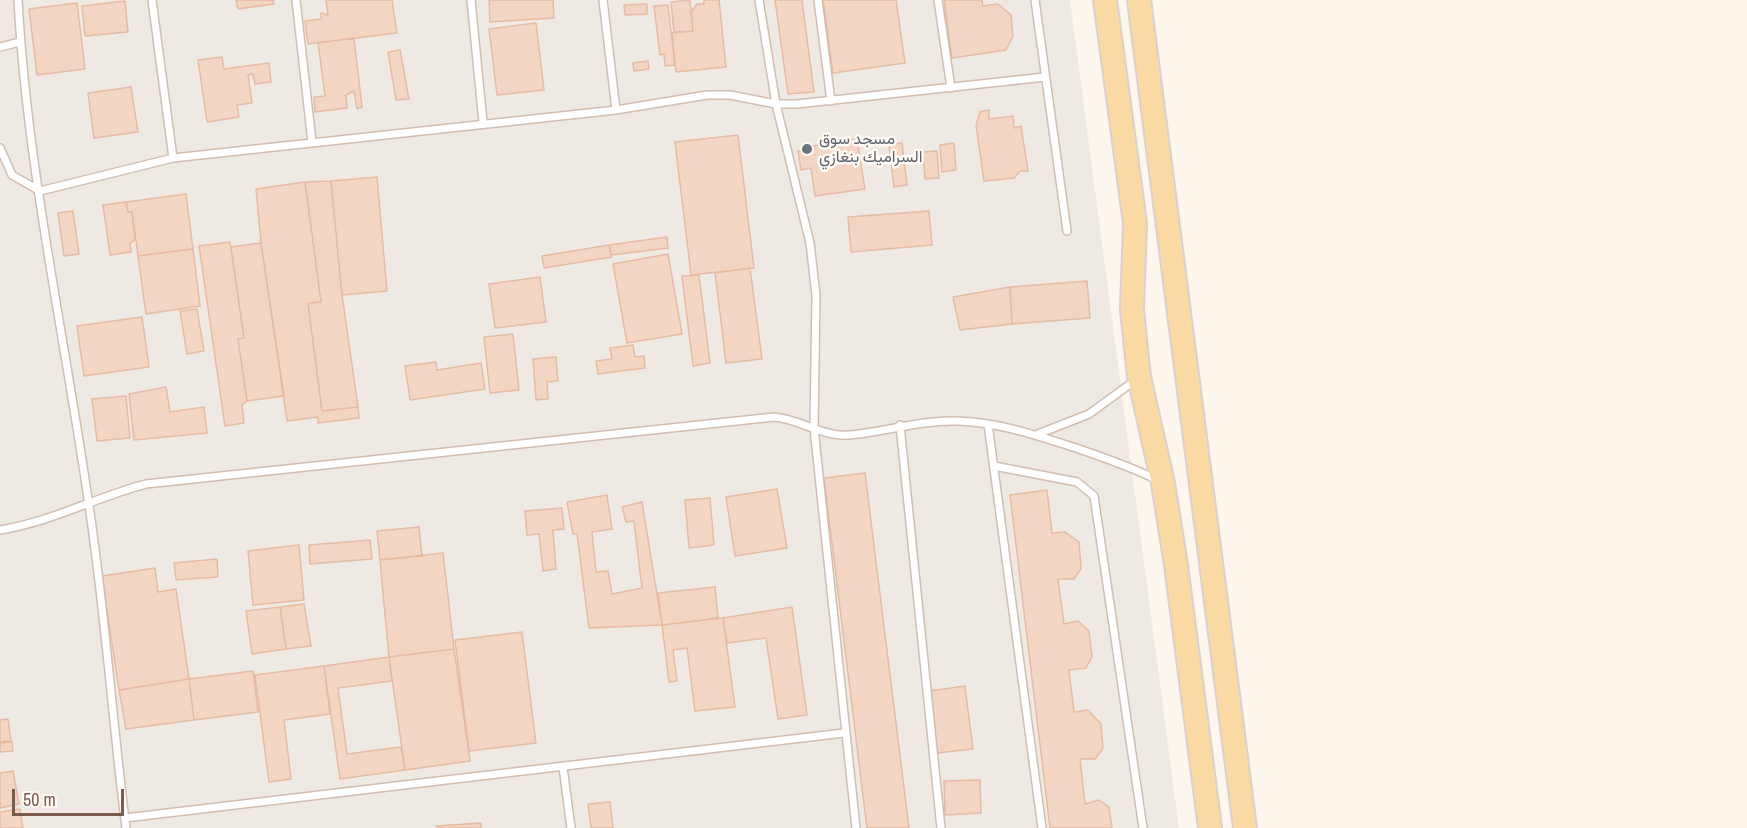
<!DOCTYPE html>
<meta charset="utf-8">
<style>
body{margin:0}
#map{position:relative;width:1747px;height:828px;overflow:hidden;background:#fdf6ec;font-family:"Archivo Narrow",sans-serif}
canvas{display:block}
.scale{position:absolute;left:12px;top:789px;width:112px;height:27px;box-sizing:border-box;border:3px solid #7a5c4d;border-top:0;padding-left:8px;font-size:18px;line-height:21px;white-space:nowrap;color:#7a5c4d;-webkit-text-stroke:4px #fffaf3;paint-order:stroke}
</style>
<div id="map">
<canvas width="1747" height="828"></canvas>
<div class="scale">50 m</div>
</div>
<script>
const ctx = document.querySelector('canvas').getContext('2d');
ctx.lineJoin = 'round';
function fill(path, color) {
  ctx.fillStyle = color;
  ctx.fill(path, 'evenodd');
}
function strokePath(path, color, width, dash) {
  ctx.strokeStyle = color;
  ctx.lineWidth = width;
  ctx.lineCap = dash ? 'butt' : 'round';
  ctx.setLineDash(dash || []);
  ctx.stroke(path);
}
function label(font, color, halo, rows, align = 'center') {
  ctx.font = font + ' "Archivo Narrow",Vazirmatn,sans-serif';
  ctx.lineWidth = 5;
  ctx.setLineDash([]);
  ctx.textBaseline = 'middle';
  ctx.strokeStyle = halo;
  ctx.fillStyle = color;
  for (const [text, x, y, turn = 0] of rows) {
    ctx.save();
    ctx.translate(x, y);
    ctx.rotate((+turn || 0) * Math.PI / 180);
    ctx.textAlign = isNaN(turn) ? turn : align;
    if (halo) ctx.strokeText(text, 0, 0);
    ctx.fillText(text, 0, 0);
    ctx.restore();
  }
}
const industrial = new Path2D(`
 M0,0H1070L1179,828H0Z`);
const building = new Path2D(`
 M236,0H273L274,4L238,9Z
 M326,0H392L397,33L308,44L305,21L321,19V13L328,15Z
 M489,0H553L554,18L490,22Z
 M690,0L693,31L674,32L671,2Z
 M704,0H719L726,67L676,72L672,33L693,31L691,12L697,4H704Z
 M775,0H802L814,92L788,94Z
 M823,0H896L905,63L833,73Z
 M944,0H982L983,6L998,4L1011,15L1013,36L1006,50L952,58Z
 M125,1L128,32L85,36L82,6Z
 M77,3L85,69L37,75L29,9Z
 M647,4V14L625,15L624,5Z
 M668,5L675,65L665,66L664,54L660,55L654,6Z
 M536,23L544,90L497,95L489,29Z
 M354,38L362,107L357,109L354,91L346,95L347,108L315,112L314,97L325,96L318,43Z
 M400,50L409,99L396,100L388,52Z
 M222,57L224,69L269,63L271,82L255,84L253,74L248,75L252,103L237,105L239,117L207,122L198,60Z
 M648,61L649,69L634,71L633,63Z
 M131,87L138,132L94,138L88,93Z
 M989,110V119L1013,116L1014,128L1021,126L1028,171H1020L1014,178L984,181L976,125L980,112Z
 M738,135L754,268L691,275L675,142Z
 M857,139L865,189L815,196L811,168L801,170L798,151L810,150L813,146Z
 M902,143L907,185L894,187L889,145Z
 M954,143L956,170L942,172L940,145Z
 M937,151L939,178L925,179L923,152Z
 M377,177L387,291L342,295L331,181Z
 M331,181L342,295L358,407L322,411L308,303L321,302L305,182Z
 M305,182L321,302L308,303L322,411L358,407L359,418L318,423V417L287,421L261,243L256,189Z
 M186,194L193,249L138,256L132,212H128L126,202Z
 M126,202L128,212H132L135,240L130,243L131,252L110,255L103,205Z
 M73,211L79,254L64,256L58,213Z
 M929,211L932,245L851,252L848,217Z
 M667,237L668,248L611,255L609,245Z
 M230,242L244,338L238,339L247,401L242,405L244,423L225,426L199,246Z
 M261,243L284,396L247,401L238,339L244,338L231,247Z
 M609,245L612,257L544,268L542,256Z
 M193,249L200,306L146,314L138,256Z
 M668,254L682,334L627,343L613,264Z
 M750,268L762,359L726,363L715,273Z
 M699,275L710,363L693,366L682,276Z
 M540,277L546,322L495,328L489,284Z
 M1087,281L1090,318L1012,324L1010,287Z
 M1010,287L1012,324L960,330L953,297Z
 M197,309L204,351L187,354L180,311Z
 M142,317L149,367L84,376L77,326Z
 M513,334L519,390L490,393L484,337Z
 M633,345L635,357L644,356L645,368L598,374L596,361L612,359L610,348Z
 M556,357L558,381L547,382L548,399L536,400L533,359Z
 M436,362L437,370L481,363L485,389L410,400L405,366Z
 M166,387L170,412L204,407L207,433L134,440L129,394Z
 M126,396L130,438L97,441L92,399Z
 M865,473L909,828H867L824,478Z
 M777,489L787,548L735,556L726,497Z
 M1047,490L1052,533L1065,532L1079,542L1081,569L1074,579H1058L1064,624L1078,621L1089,631L1092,657L1086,668L1069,670L1074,712L1088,710L1101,724L1103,748L1095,759H1080L1085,804L1099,800L1109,807L1112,828H1050L1010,495Z
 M607,495L612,529L592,532L596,572L608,571L612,594L642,588L634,521L626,522L622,507L642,502L662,625L589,628L577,534H573L567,502Z
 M710,498L714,545L689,548L685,500Z
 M562,508L564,529L553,530L556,569L543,571L539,534L527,535L525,511Z
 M419,527L422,556L380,560L377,531Z
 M370,540L372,559L310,564L309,545Z
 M299,545L304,600L253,605L248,551Z
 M443,553L454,649L389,657L380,560Z
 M217,559L218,577L176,580L174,563Z
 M155,568L158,592L176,589L189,679L119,690L102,576Z
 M715,587L718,618L662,625L658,593Z
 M304,604L311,646L286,649L280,607Z
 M280,607L286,649L252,654L246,611Z
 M792,607L807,715L778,719L766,638L727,643L723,618Z
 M723,618L735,707L695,711L687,648L673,650L677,681L669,682L662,625Z
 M522,632L536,743L469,751L455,640Z
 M454,649L470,761L405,770L389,657Z
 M389,657L392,681L338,688L347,754L401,747L405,770L340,779L324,666Z
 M324,666L330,714L284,720L291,779L269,782L255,675Z
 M253,671L258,712L194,720L189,679Z
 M189,679L194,720L126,729L119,690Z
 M965,686L973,749L937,753L929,691Z
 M8,719L11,741L0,742V720Z
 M12,742L13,751L0,752V743Z
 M13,771L19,804L0,808V773Z
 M980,780L981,813L945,815L944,781Z
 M610,802L613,828H591L588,804Z
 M20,809L23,828H0V812Z
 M481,823V828H437L436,826Z`);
const service = new Path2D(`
 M18,0C27,167 64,333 88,499C105,608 112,719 126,828
 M152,0L173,158
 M296,0L312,142
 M471,0L483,122
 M603,0L616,110
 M759,0L776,104L810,243L816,295L814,428L856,828
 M818,0L831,101
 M938,0L951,88
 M1035,0L1067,231
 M0,47L20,42
 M0,148L12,175L40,191L173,158L616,110L707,95H730L776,104H797L1045,77
 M988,424L1042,828
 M900,425L941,828
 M1038,434L1089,414L1137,379
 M994,466L1077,482L1094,496L1143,828
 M0,530C51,522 96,497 146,484L774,417C800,419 822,437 849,435C885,432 920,420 957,421C998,422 1035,435 1073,447C1102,457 1130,466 1157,480
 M563,767L571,828
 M125,818L844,733`);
const primary = new Path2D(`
 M1105,0L1135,223L1132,310L1139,377L1163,483L1176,565L1210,828
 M1139,0L1245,828`);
const markers = [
 [807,149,6,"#6b7280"]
];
const worshipNames = [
 ["مسجد سوق",819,140],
 ["السراميك بنغازي",819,158]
];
fill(industrial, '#efe9e4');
fill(building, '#f3d5c3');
strokePath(building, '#e6bba3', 1.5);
strokePath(service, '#d1beb0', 10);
strokePath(primary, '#dad1cd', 26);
strokePath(service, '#fff', 7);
strokePath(primary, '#fbd9a5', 22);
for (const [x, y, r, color] of markers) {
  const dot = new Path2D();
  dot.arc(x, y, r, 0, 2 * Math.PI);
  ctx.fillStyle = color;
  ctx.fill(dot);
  strokePath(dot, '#fffaf3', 2);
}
label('16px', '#5b616d', '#fffaf3', worshipNames, 'left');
</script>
